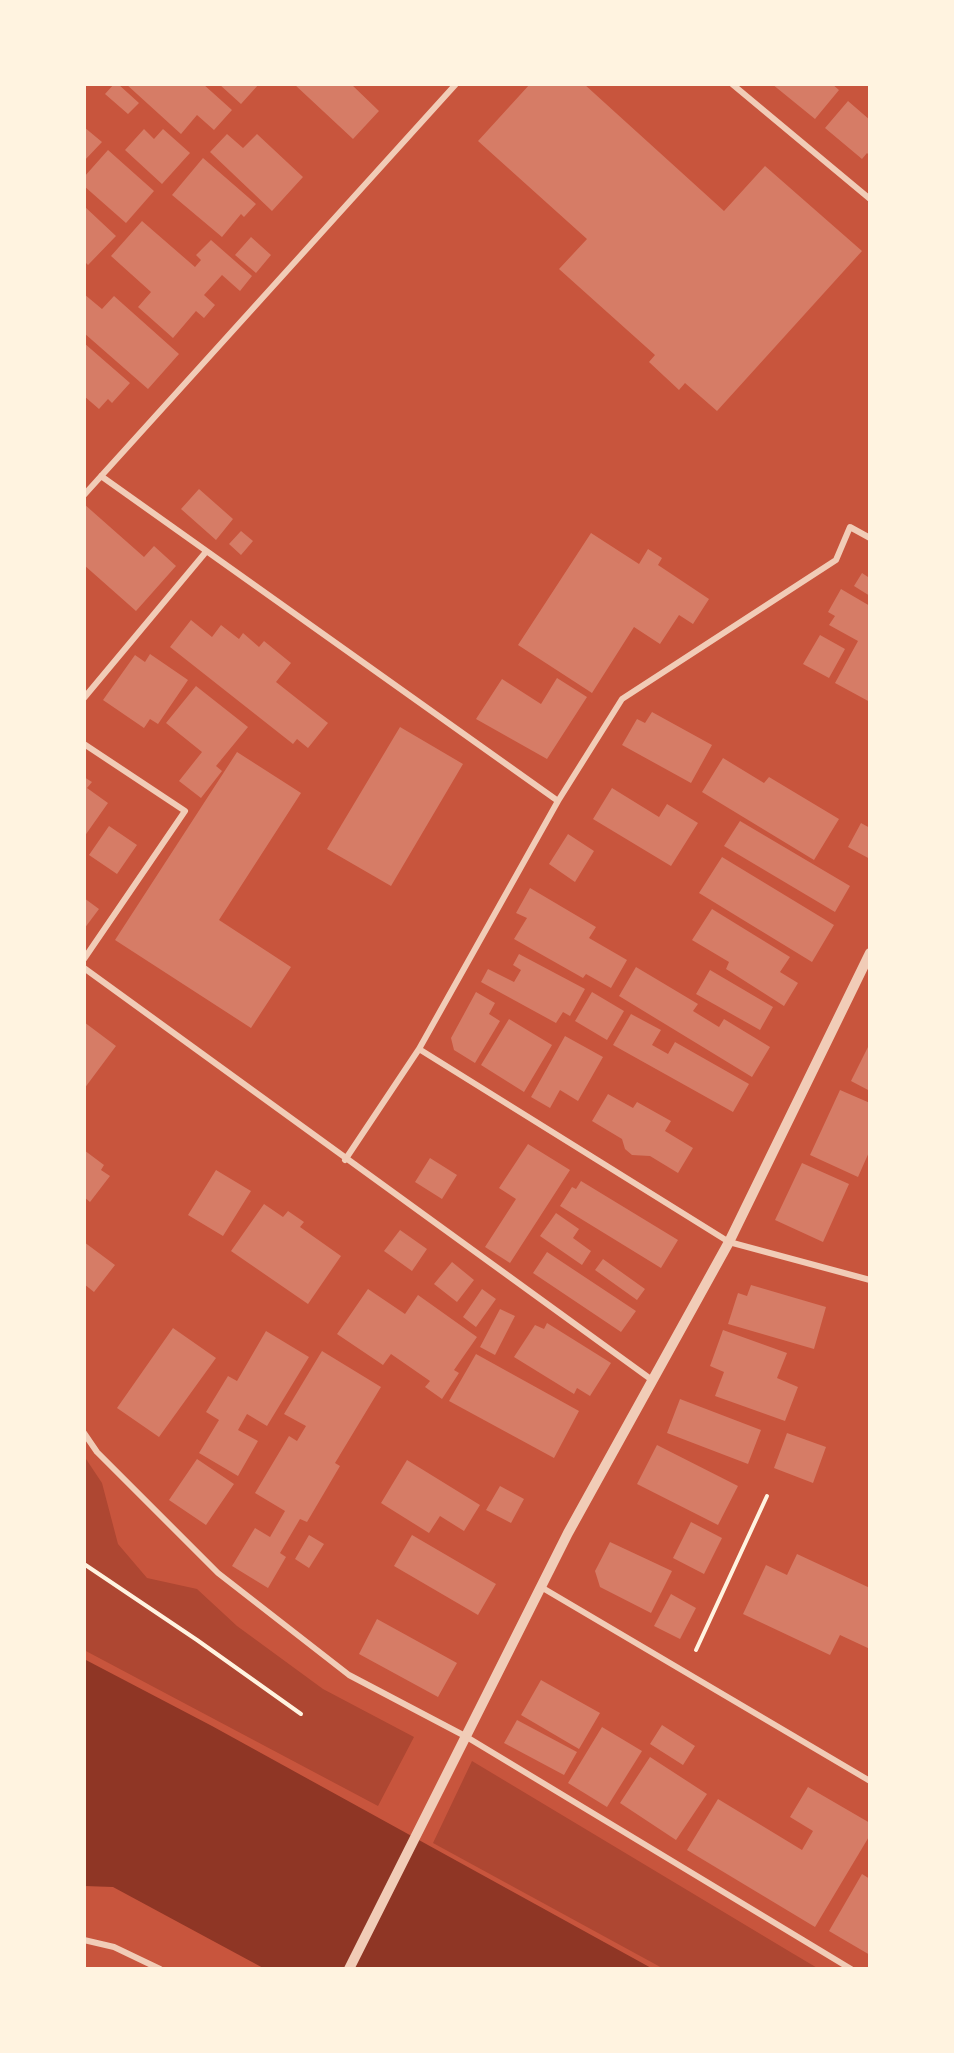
<!DOCTYPE html>
<style>
body{margin:0}
#map{position:relative;width:954px;height:2053px;overflow:hidden;background:#c8553d;font-family:Barlow,sans-serif}
canvas{display:block}
.frame{position:absolute;inset:0;border:86px solid #fff3e0;pointer-events:none}
</style>
<div id="map">
<canvas width="954" height="2053"></canvas>
<div class="frame"></div>
</div>
<script>
const ctx = document.querySelector('canvas').getContext('2d');
ctx.lineJoin = 'round';
function fill(path, color) {
  ctx.fillStyle = color;
  ctx.fill(path, 'evenodd');
}
function strokePath(path, color, width, dash) {
  ctx.strokeStyle = color;
  ctx.lineWidth = width;
  ctx.lineCap = dash ? 'butt' : 'round';
  ctx.setLineDash(dash || []);
  ctx.stroke(path);
}
const green = new Path2D(`
 M84,1456L102,1483L118,1544L147,1578L197,1589L237,1626L323,1689L414,1737L378,1806L84,1650Z
 M472,1761L792,1953L819,1969H664L433,1843Z`);
const water = new Path2D(`
 M84,1659L212,1726L653,1969H265L113,1887L84,1886Z`);
const building = new Path2D(`
 M114,84H118L139,103L128,114L105,94Z
 M126,84H203L232,110L214,130L197,115L181,134Z
 M219,84H259L241,104Z
 M294,84H351L379,111L353,139Z
 M530,84H584L724,211L765,166L862,251L717,411L685,383L679,390L649,362L655,355L559,269L587,239L478,141Z
 M772,84H832L839,90L815,119Z
 M848,101L870,120V156L867,153L862,159L825,128Z
 M84,127L102,142L84,161Z
 M144,129L154,139L163,129L190,153L162,184L125,150Z
 M227,134L243,148L257,134L303,177L272,211L210,152Z
 M108,150L154,191L126,223L84,186V177Z
 M203,158L256,204L244,217L241,214L222,237L172,195Z
 M84,206L116,236L88,265L84,261Z
 M142,221L195,267L201,260L196,255L211,240L252,276L240,291L222,275L204,295L215,305L204,318L196,311L173,338L138,307L151,292L111,256Z
 M251,237L271,255L256,273L235,255Z
 M84,294L102,309L114,296L179,354L148,389L84,333Z
 M84,343L130,383L112,403L108,399L99,409L84,396Z
 M199,489L233,519L216,540L181,509Z
 M84,504L144,557L154,546L176,566L136,611L84,565Z
 M241,531L253,541L241,555L229,544Z
 M591,533L639,564L648,549L662,558L658,565L709,599L693,624L679,615L660,644L634,627L592,693L518,645Z
 M862,573L868,577L870,573V596L854,586Z
 M841,589L870,606V702L835,683L858,641L829,625L835,616L828,612Z
 M191,620L212,637L221,625L239,639L243,633L259,647L264,641L291,663L276,682L328,723L308,748L297,739L293,744L170,647Z
 M820,635L845,649L829,678L803,664Z
 M150,654L188,680L158,724L150,719L144,728L103,700L135,655L145,662Z
 M557,678L587,697L547,759L476,719L502,679L541,704Z
 M196,686L248,727L216,766L222,771L201,798L179,781L202,752L166,723Z
 M652,712L712,745L691,783L622,745L637,719L645,723Z
 M400,727L463,764L391,886L327,849Z
 M237,752L301,793L219,920L291,967L251,1028L115,940Z
 M723,758L764,783L769,777L839,819L814,860L702,792Z
 M84,777L92,782L87,788L108,803L84,837Z
 M612,788L659,817L667,804L698,823L671,866L593,819Z
 M740,821L850,886L835,912L724,846Z
 M861,823L870,828V859L848,847Z
 M109,826L137,845L117,874L89,855Z
 M568,834L594,851L575,882L549,864Z
 M722,857L834,925L812,962L699,893Z
 M530,888L596,927L589,938L627,960L611,988L586,974L583,978L514,939L527,918L516,913Z
 M84,898L99,909L84,929Z
 M712,909L790,957L780,972L798,983L784,1006L726,969L729,962L692,940Z
 M519,954L585,989L570,1016L563,1012L556,1023L481,982L488,969L514,982L521,970L513,965Z
 M636,967L698,1004L693,1011L719,1027L724,1019L770,1047L752,1077L619,996Z
 M710,970L773,1007L760,1030L696,994Z
 M476,992L495,1003L489,1014L500,1021L475,1063L454,1050L451,1038Z
 M592,992L624,1011L607,1040L575,1021Z
 M631,1014L661,1030L652,1045L668,1054L675,1042L749,1084L733,1112L613,1045Z
 M509,1019L552,1045L524,1092L481,1065Z
 M84,1022L116,1046L84,1089Z
 M565,1036L603,1057L578,1101L560,1090L550,1108L531,1097Z
 M868,1047L870,1048V1091L851,1081Z
 M840,1090L870,1103V1150L858,1177L810,1155Z
 M608,1094L633,1108L637,1102L671,1121L665,1131L693,1148L678,1173L650,1156L632,1155L625,1149L622,1139L592,1121Z
 M528,1144L570,1170L510,1263L485,1247L516,1199L499,1188Z
 M84,1150L104,1165L101,1170L110,1176L90,1202L84,1197Z
 M430,1158L457,1175L442,1199L415,1182Z
 M802,1163L849,1184L823,1242L775,1220Z
 M216,1170L251,1191L223,1236L188,1215Z
 M581,1181L678,1240L661,1268L560,1206L572,1187L576,1189Z
 M264,1204L283,1217L288,1211L304,1222L300,1227L341,1256L308,1304L231,1251Z
 M556,1213L579,1229L573,1238L591,1251L582,1265L540,1236Z
 M400,1230L427,1249L412,1271L384,1251Z
 M84,1242L115,1265L94,1292L84,1284Z
 M547,1252L636,1311L621,1332L533,1273Z
 M603,1259L645,1289L637,1300L595,1270Z
 M452,1262L474,1280L457,1302L434,1284Z
 M751,1285L826,1307L814,1349L728,1324L738,1293L747,1296Z
 M368,1289L405,1314L418,1295L477,1337L454,1370L459,1373L442,1399L425,1387L430,1381L391,1354L383,1365L337,1334Z
 M482,1289L496,1299L476,1327L463,1317Z
 M500,1309L515,1316L495,1355L480,1347Z
 M547,1323L611,1363L590,1396L577,1388L574,1394L514,1357L535,1325L544,1329Z
 M173,1328L216,1358L159,1437L117,1408Z
 M723,1330L787,1353L777,1378L798,1387L785,1421L715,1396L724,1372L710,1366Z
 M266,1331L309,1357L267,1426L247,1414L238,1430L258,1441L238,1476L199,1453L219,1420L206,1412L228,1376L237,1381Z
 M322,1351L381,1387L335,1463L340,1466L307,1522L300,1519L280,1553L286,1557L268,1588L232,1566L255,1528L270,1537L285,1511L255,1493L289,1436L297,1441L306,1426L284,1414Z
 M476,1354L579,1411L554,1458L449,1401Z
 M680,1399L761,1430L748,1464L667,1433Z
 M787,1433L826,1447L813,1483L774,1468Z
 M657,1445L738,1486L718,1525L637,1484Z
 M197,1459L234,1484L206,1525L169,1500Z
 M407,1460L480,1505L464,1531L440,1516L429,1533L381,1503Z
 M500,1486L524,1499L511,1523L486,1510Z
 M691,1522L722,1538L704,1574L673,1558Z
 M309,1535L324,1544L309,1568L295,1559Z
 M412,1535L496,1584L478,1615L394,1566Z
 M610,1542L672,1571L651,1613L600,1587L595,1571Z
 M797,1554L870,1588V1649L840,1635L830,1655L743,1614L766,1565L787,1575Z
 M671,1594L696,1608L680,1639L654,1626Z
 M377,1619L457,1663L438,1697L359,1654Z
 M541,1680L600,1713L579,1749L521,1715Z
 M517,1720L577,1752L564,1775L504,1743Z
 M662,1725L695,1746L683,1765L650,1744Z
 M602,1727L642,1751L607,1807L568,1783Z
 M650,1757L707,1794L676,1840L620,1803Z
 M808,1787L870,1823V1835L815,1927L687,1850L718,1799L802,1850L813,1831L790,1817Z
 M862,1874L870,1879V1955L829,1931Z`);
const path = new Path2D(`
 M84,1564L197,1640L301,1714
 M696,1650L767,1496`);
const minor = new Path2D(`
 M732,84L870,199
 M101,476L558,801L622,699L836,560L850,527L870,538
 M84,495L456,84
 M84,698L205,553
 M84,744L185,811L84,959
 M558,801L419,1049L729,1242L870,1280
 M84,968L652,1380
 M345,1160L419,1049
 M84,1433L97,1452L218,1573L349,1675L465,1736L851,1969
 M541,1587L870,1781
 M84,1940L114,1947L160,1969`);
const tertiary = new Path2D(`
 M349,1969L568,1533L729,1242L870,953`);
fill(green, '#ae4732');
fill(water, '#8f3625');
fill(building, '#d67c66');
strokePath(path, '#fff3e0', 4);
strokePath(minor, '#f1ccb7', 6);
strokePath(tertiary, '#f1ccb7', 10);
</script>
